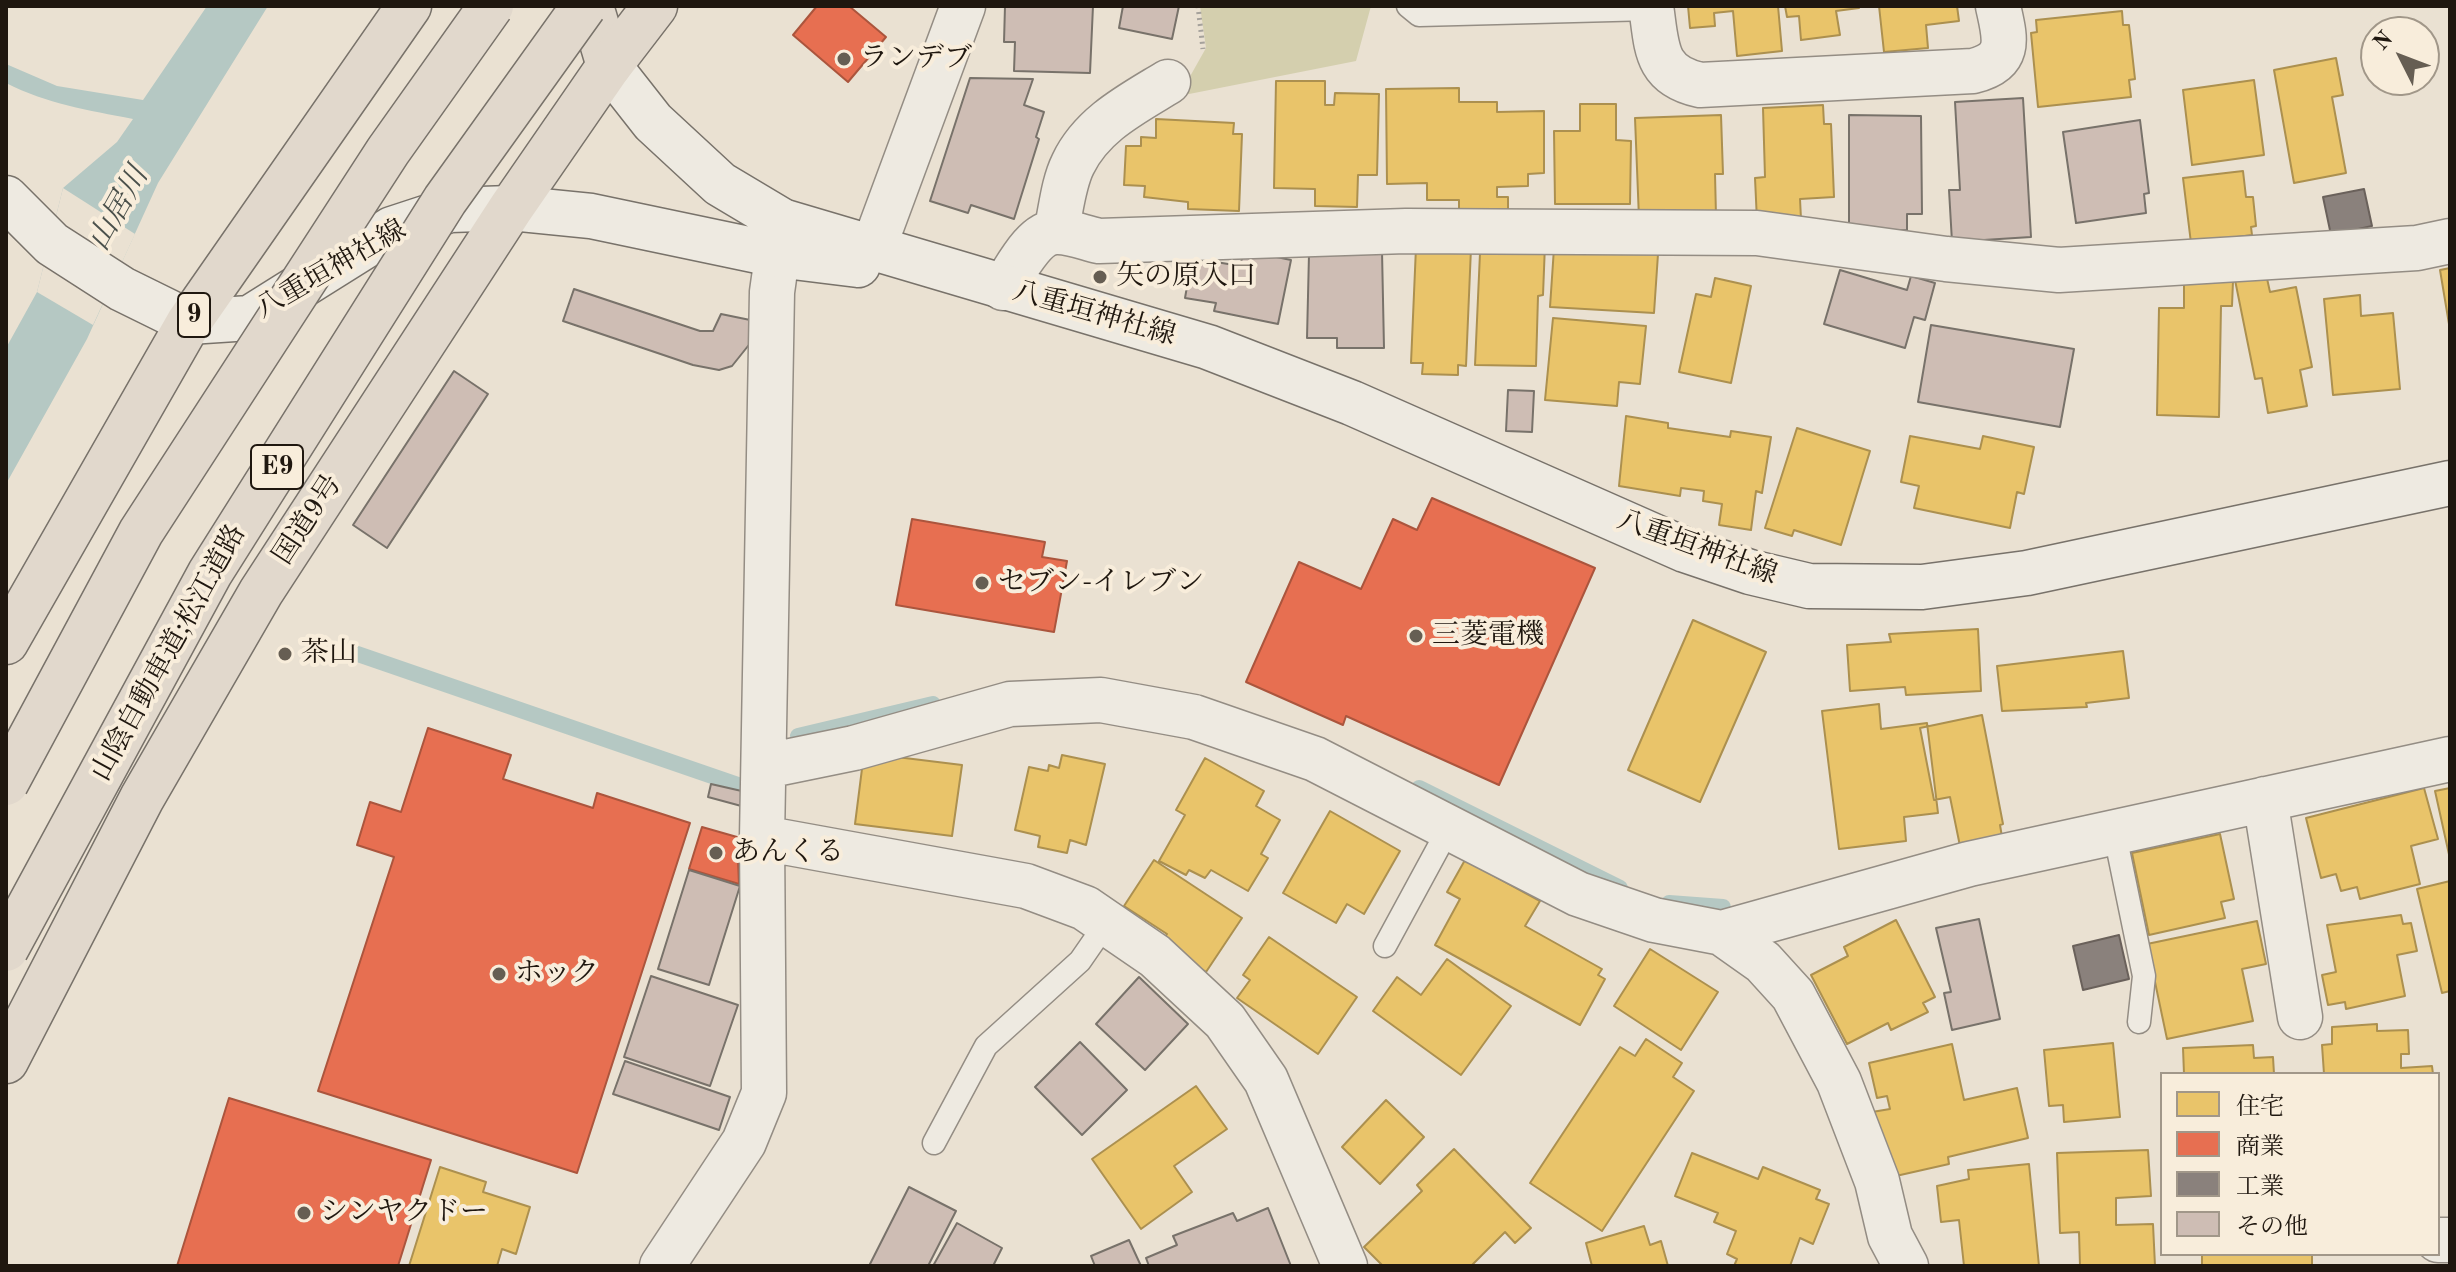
<!DOCTYPE html>
<meta charset="utf-8">
<style>
body{margin:0}
#map{position:relative;width:2456px;height:1272px;overflow:hidden;background:#eae1d2;font-family:"Old Standard TT","Noto Serif JP",serif}
canvas{display:block}
.frame{position:absolute;inset:0;border:8px solid #1f170f;pointer-events:none}
.legend{position:absolute;left:2160px;top:1072px;width:280px;height:184px;box-sizing:border-box;background:#f8eddb;border:2px solid #a19789;margin:0;padding:10px 14px;list-style:none;font-size:24px;color:#1f170f}
.legend li{display:flex;align-items:center;gap:16px;height:40px}
.legend b{width:40px;border:2px solid #a19789}
.north{position:absolute;left:2360px;top:16px;width:80px;height:80px;box-sizing:border-box;background:#f8eddb;border:2px solid #a19789;border-radius:50%;rotate:312deg;font-size:22px;font-weight:700;line-height:32px;text-align:center;color:#1f170f}
.north::after{content:'';display:block;margin:auto;width:28px;height:36px;background:#665e53;clip-path:polygon(50% 0,100% 100%,50% 72%,0 100%)}
</style>
<div id="map">
<canvas width="2456" height="1272"></canvas>
<div class="frame"></div>
<ul class="legend">
<li><b style="height:22px;background:#e9c46a"></b>住宅</li>
<li><b style="height:22px;background:#e76f51"></b>商業</li>
<li><b style="height:22px;background:#8a817c"></b>工業</li>
<li><b style="height:22px;background:#cebdb4"></b>その他</li>
</ul>
<div class="north">N</div>
</div>
<script>
const ctx = document.querySelector('canvas').getContext('2d');
ctx.lineJoin = 'round';
function fill(path, color) {
  ctx.fillStyle = color;
  ctx.fill(path, 'evenodd');
}
function strokePath(path, color, width, dash) {
  ctx.strokeStyle = color;
  ctx.lineWidth = width;
  ctx.lineCap = dash ? 'butt' : 'round';
  ctx.setLineDash(dash || []);
  ctx.stroke(path);
}
function label(font, color, halo, rows, align = 'center') {
  ctx.font = font + ' "Old Standard TT","Noto Serif JP",serif';
  ctx.lineWidth = 8;
  ctx.setLineDash([]);
  ctx.textBaseline = 'middle';
  ctx.strokeStyle = halo;
  ctx.fillStyle = color;
  for (const [text, x, y, turn = 0] of rows) {
    ctx.save();
    ctx.translate(x, y);
    ctx.rotate((+turn || 0) * Math.PI / 180);
    ctx.textAlign = isNaN(turn) ? turn : align;
    if (halo) ctx.strokeText(text, 0, 0);
    ctx.fillText(text, 0, 0);
    ctx.restore();
  }
}
const green = new Path2D(`
 M1200,6H1371L1356,61L1179,96L1206,48Z`);
const water = new Path2D(`
 M207,6H268L158,183L87,339L6,484V348L37,292L63,188L117,142L133,119C88,110 47,104 6,83V64L57,86L143,100Z`);
const pier = new Path2D(`
 M63,188L135,234L93,325L37,292Z`);
const homes = new Path2D(`
 M1688,6H1778L1782,51L1737,56L1733,11L1714,13L1715,26L1690,28Z
 M1785,6H1858L1859,8L1836,11L1840,35L1801,40L1799,16L1787,17Z
 M1879,6H1957L1959,21L1926,25L1928,48L1884,52Z
 M2122,11L2123,25H2129L2135,79L2129,80L2131,97L2038,107L2031,33L2037,32L2036,20Z
 M2336,58L2343,95L2332,97L2346,173L2294,183L2274,70Z
 M2254,80L2264,155L2192,165L2183,90Z
 M1276,81H1325V105H1334L1335,93L1379,94L1377,175H1358L1357,207L1315,206V189L1274,188Z
 M1459,88V102H1497V112L1544,111V173L1528,174V186L1497,187V197H1508V216L1459,217V200H1427V183L1387,184L1386,89Z
 M1580,104H1616V140L1631,141L1630,204H1555L1554,131H1580Z
 M1823,105L1824,124H1831L1834,197L1800,199L1801,219L1757,221L1755,178L1765,177L1763,108Z
 M1721,115L1723,174H1715L1716,216L1639,219L1635,118Z
 M1156,119L1234,123L1233,134H1242L1239,211L1188,209V202L1144,197L1145,186L1124,185L1126,146H1141V137L1156,138Z
 M2243,171L2246,197H2253L2256,226L2251,227L2252,235L2191,243L2183,178Z
 M1545,244L1543,295L1538,296L1536,366L1475,365L1480,253Z
 M1416,247L1471,248L1466,366L1458,365V375L1422,374L1423,363H1411Z
 M1554,248L1658,254L1654,313L1550,307Z
 M2450,268V330L2440,270Z
 M2266,274L2270,292L2296,287L2312,367L2300,370L2307,406L2268,413L2262,378L2255,379L2235,280Z
 M1715,278L1751,286L1731,383L1679,372L1696,294L1711,297Z
 M2184,279L2233,281L2232,306H2221L2219,417L2157,415L2159,308H2184Z
 M2360,295L2361,316L2393,313L2400,389L2333,395L2324,299Z
 M1553,318L1646,326L1640,384L1619,382L1617,406L1545,400Z
 M1626,416L1668,423V428L1730,437L1731,431L1771,437L1762,493L1756,491L1751,530L1719,525L1722,504L1703,501L1704,491L1681,488L1680,496L1619,486Z
 M1797,428L1870,451L1841,545L1794,530L1792,536L1765,528Z
 M1910,436L1980,449L1983,436L2034,447L2024,494L2017,492L2010,528L1914,508L1919,486L1901,482Z
 M1693,620L1766,652L1700,802L1628,770Z
 M1978,629L1981,691L1906,695L1905,687L1850,691L1847,645L1891,642L1889,634Z
 M2123,651L2129,698L2086,703L2087,707L2002,711L1997,666Z
 M1879,704L1881,729L1927,723L1938,813L1904,817L1906,841L1839,849L1822,711Z
 M1982,715L2003,824L2000,825L2003,843L1961,851L1950,797L1934,800L1920,728Z
 M864,753L962,765L952,836L855,824Z
 M1062,755L1105,764L1086,845L1070,840L1067,853L1038,847L1040,836L1015,830L1029,767L1048,771L1049,765L1059,768Z
 M1205,758L1264,791L1256,806L1280,820L1261,854L1268,858L1248,891L1211,870L1205,878L1189,870L1186,875L1159,861L1185,815L1176,810Z
 M2424,788L2438,839L2411,846L2420,884L2360,899L2357,887L2341,891L2336,874L2321,878L2306,818Z
 M2450,788V859L2435,791Z
 M1330,811L1400,851L1364,914L1347,904L1336,923L1283,893Z
 M2220,834L2234,899L2221,902L2225,918L2149,935L2132,853Z
 M1154,860L1242,918L1206,972L1161,943L1167,934L1124,906Z
 M1465,860L1540,901L1525,926L1602,969L1598,975L1605,979L1580,1025L1435,945L1460,899L1447,892Z
 M2450,881V991L2442,993L2417,889Z
 M2401,915L2403,924L2411,923L2417,951L2397,955L2405,996L2346,1009L2345,1002L2328,1005L2322,975L2336,972L2327,925Z
 M1896,920L1935,997L1923,1003L1928,1012L1891,1030L1888,1023L1847,1044L1811,975L1848,956L1844,947Z
 M2257,921L2266,964L2242,969L2253,1021L2167,1039L2147,944Z
 M1269,937L1357,997L1318,1054L1237,998L1250,980L1243,975Z
 M1650,949L1718,992L1681,1050L1614,1006Z
 M1447,959L1511,1006L1461,1075L1373,1011L1397,977L1421,995Z
 M2377,1024V1031L2408,1030L2409,1054H2401V1068L2432,1066L2433,1074H2324L2322,1045L2332,1044V1027Z
 M1646,1039L1682,1063L1673,1077L1694,1091L1602,1231L1530,1183L1620,1047L1635,1056Z
 M2113,1043L2120,1117L2064,1122L2063,1105L2049,1106L2044,1050Z
 M1952,1044L1964,1100L2017,1088L2028,1138L1948,1157L1949,1164L1887,1178L1872,1112L1890,1109L1887,1096L1877,1098L1869,1063Z
 M2253,1045L2254,1058L2273,1057L2274,1074H2184L2183,1048Z
 M1196,1086L1227,1129L1174,1166L1192,1192L1141,1229L1092,1159Z
 M1386,1100L1424,1137L1380,1184L1342,1147Z
 M1454,1149L1531,1228L1515,1243L1505,1232L1471,1266H1383L1364,1247L1422,1191L1417,1185Z
 M2148,1150L2151,1196L2116,1198V1225L2153,1224L2155,1266H2080L2079,1232L2060,1233L2057,1153Z
 M1692,1153L1758,1179L1763,1167L1820,1190L1816,1199L1829,1204L1813,1244L1800,1238L1790,1266H1734L1737,1259L1727,1254L1736,1231L1714,1222L1718,1213L1675,1196Z
 M2029,1164L2039,1266H1964L1959,1220L1941,1222L1937,1186L1969,1179L1968,1170Z
 M440,1167L486,1182L483,1192L530,1207L516,1254L502,1249L497,1266H409Z
 M1644,1226L1650,1245L1661,1241L1668,1266H1592L1586,1243Z
 M2202,1254H2312V1266H2202Z`);
const shops = new Path2D(`
 M817,6H849L886,37L848,82L793,35Z
 M1432,498L1595,568L1499,785L1346,716L1343,725L1246,682L1299,562L1361,589L1393,519L1417,530Z
 M912,519L1045,542L1042,557L1067,561L1054,632L896,605Z
 M428,728L511,755L503,779L593,808L597,793L690,823L577,1173L318,1091L394,857L357,845L370,802L401,812Z
 M702,827L737,837L739,884L689,869Z
 M229,1098L431,1160L398,1266H177Z`);
const industry = new Path2D(`
 M2364,189L2372,226L2331,235L2323,197Z
 M2119,935L2129,979L2083,990L2073,946Z`);
const stream = new Path2D(`
 M346,650L741,786
 M800,746L798,736L933,704
 M1419,788L1620,888
 M1669,903L1723,907`);
const building = new Path2D(`
 M1005,6H1093L1090,73L1014,71L1015,42H1004Z
 M1123,6H1179L1172,39L1119,28Z
 M970,78L1033,79L1024,105L1044,112L1036,137L1039,139L1014,219L971,205L968,213L930,201Z
 M2023,98L2031,237L1952,242L1949,190H1960L1955,102Z
 M1849,115L1921,116L1922,214H1907V230L1849,231Z
 M2140,120L2149,193L2144,194L2146,213L2076,223L2063,132Z
 M1382,251L1384,348H1337V338H1307L1309,254Z
 M1257,253L1291,260L1278,324L1214,311L1216,303L1185,298L1192,258L1240,266L1243,255Z
 M1840,270L1907,290L1911,276L1935,283L1925,320L1914,317L1905,348L1824,324Z
 M574,289L700,331H713L721,314L755,321L752,341L732,366L719,370L693,365L563,321Z
 M1931,325L2074,349L2060,427L1918,402Z
 M454,371L488,394L387,548L353,525Z
 M1508,390L1534,391L1532,432L1506,431Z
 M711,784L746,792L745,807L708,797Z
 M689,870L740,886L709,985L658,969Z
 M1979,919L2000,1019L1952,1030L1944,993L1951,992L1936,928Z
 M651,976L738,1005L710,1086L624,1057Z
 M1139,977L1188,1024L1145,1070L1096,1024Z
 M1080,1042L1127,1090L1082,1135L1035,1087Z
 M625,1061L730,1097L719,1130L613,1094Z
 M909,1187L956,1211L928,1266H869Z
 M1268,1208L1291,1266H1149L1146,1258L1177,1245L1173,1236L1233,1213L1237,1221Z
 M957,1223L1002,1248L993,1266H933Z
 M1129,1240L1141,1266H1095L1091,1256Z`);
const path = new Path2D(`
 M1198,6L1203,49`);
const service = new Path2D(`
 M1408,6L1419,15L1651,9
 M2115,835L2144,976L2139,1022
 M1385,946L1449,828
 M934,1143L986,1046L1080,961L1107,922`);
const minor = new Path2D(`
 M1651,6C1657,46 1654,75 1700,85L1973,71C2013,61 2005,38 1998,6
 M1056,232C1061,211 1063,184 1073,164C1092,124 1132,104 1168,82
 M873,249L963,6
 M1003,288C1015,272 1032,234 1055,232C1068,231 1086,238 1099,241L1406,231L1757,233L1946,259L2059,270L2417,248L2450,241
 M766,766L854,748L1010,704L1101,700L1194,717L1315,759L1578,894L1654,920L1722,933L1763,962L1793,995L1839,1082L1877,1181L1890,1236L1906,1266
 M2265,799L2300,1017
 M762,838L1026,886L1085,908L1155,956L1225,1021L1266,1080L1345,1266
 M1722,933L1969,864L2450,759
 M2438,1240H2450
 M662,1266L744,1142L764,1093L762,838L772,292L782,221`);
const secondary = new Path2D(`
 M609,66L653,122L720,184L782,221L1208,347L1352,403L1685,550L1750,572L1809,586L1922,587L2027,573L2450,483
 M6,198L52,244L122,289L189,322L250,318L392,229L450,210L511,208L591,216L777,255L858,265`);
const primary = new Path2D(`
 M591,6L609,66`);
const trunk = new Path2D(`
 M6,642L189,322L409,6
 M6,1061L142,798L261,592L511,208L609,66L655,6`);
const motorwayBridge = new Path2D(`
 M6,783L141,532L388,151L491,6
 M6,949L210,573L445,200L584,6`);
const markers = [
 [844,59,8,"#665e53"],
 [1100,277,8,"#665e53"],
 [982,583,8,"#665e53"],
 [1416,636,8,"#665e53"],
 [285,654,8,"#665e53"],
 [716,853,8,"#665e53"],
 [499,974,8,"#665e53"],
 [304,1213,8,"#665e53"]
];
const shields = [
 [194,315,32],
 [277,467,52]
];
const shieldNames = [
 ["9",194,315],
 ["E9",277,467]
];
const poiNames = [
 ["ランデブ",860,59],
 ["矢の原入口",1116,277],
 ["セブン-イレブン",998,583],
 ["三菱電機",1432,636],
 ["茶山",301,654],
 ["あんくる",732,853],
 ["ホック",515,974],
 ["シンヤクドー",320,1213]
];
const streetNames = [
 ["八重垣神社線",331,270,-30],
 ["八重垣神社線",1094,314,16],
 ["国道9号",308,520,-57],
 ["八重垣神社線",1697,548,20],
 ["山陰自動車道;松江道路",169,653,-61]
];
const waterNames = [
 ["山居川",119,209,-61]
];
fill(green, '#d4cfae');
fill(water, '#b5c8c3');
fill(pier, '#eae1d2');
fill(homes, '#e9c46a');
strokePath(homes, '#ac904f', 2);
fill(shops, '#e76f51');
strokePath(shops, '#ab553d', 2);
fill(industry, '#8a817c');
strokePath(industry, '#6a615b', 2);
strokePath(stream, '#b5c8c3', 16);
fill(building, '#cebdb4');
strokePath(building, '#78726a', 2);
strokePath(service, '#948d84', 25);
strokePath(minor, '#948d84', 47);
strokePath(secondary, '#78726a', 47);
strokePath(primary, '#78726a', 47);
strokePath(trunk, '#78726a', 47);
strokePath(path, '#a5a19b', 5, [2, 4]);
strokePath(service, '#eeeae1', 22);
strokePath(minor, '#eeeae1', 44);
strokePath(secondary, '#eeeae1', 44);
strokePath(primary, '#e1d8cc', 44);
strokePath(trunk, '#e1d8cc', 44);
strokePath(motorwayBridge, '#78726a', 47, []);
strokePath(motorwayBridge, '#e1d8cc', 44);
for (const [x, y, r, color] of markers) {
  const dot = new Path2D();
  dot.arc(x, y, r, 0, 2 * Math.PI);
  ctx.fillStyle = color;
  ctx.fill(dot);
  strokePath(dot, '#f8eddb', 3);
}
for (const [x, y, w] of shields) {
  const box = new Path2D();
  box.roundRect(x - w / 2, y - 22, w, 44, 6);
  ctx.fillStyle = '#f8eddb';
  ctx.fill(box);
  strokePath(box, '#1f170f', 2);
}
label('bold 26px', '#1f170f', null, shieldNames);
label('28px', '#1f170f', '#f8eddb', poiNames, 'left');
label('28px', '#1f170f', '#f8eddb', streetNames);
label('italic 30px', '#4b514c', '#f8eddb', waterNames);
</script>
